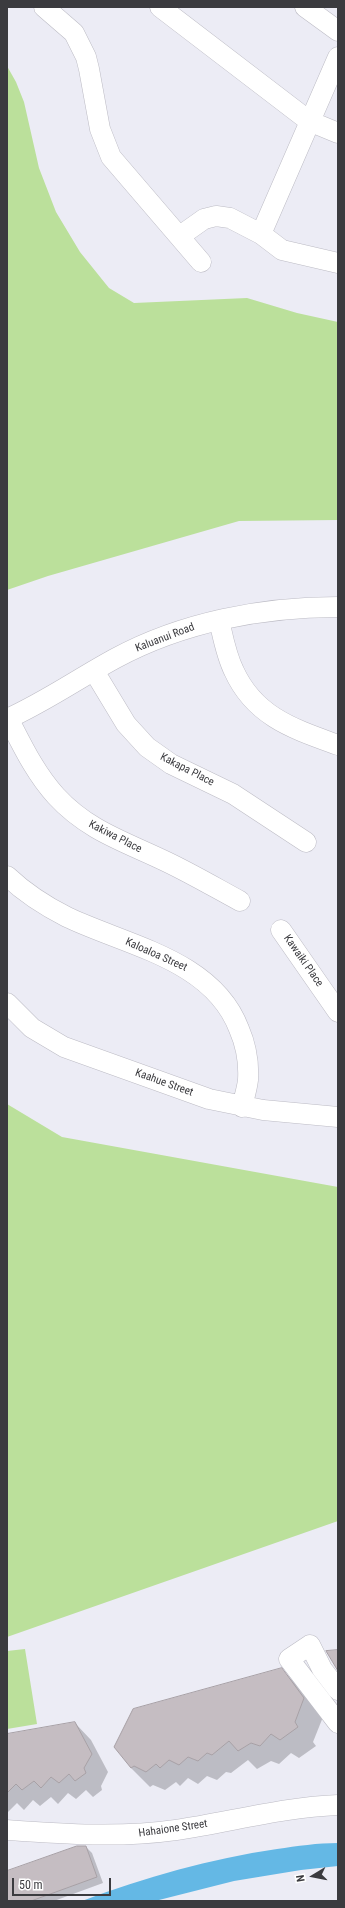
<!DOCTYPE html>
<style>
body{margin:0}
#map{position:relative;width:345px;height:1908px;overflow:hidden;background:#ececf5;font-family:"Roboto Condensed",sans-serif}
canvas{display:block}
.frame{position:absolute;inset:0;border:8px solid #3b3b3f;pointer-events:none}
.north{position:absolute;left:293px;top:1856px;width:40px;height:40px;-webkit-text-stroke:3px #fff;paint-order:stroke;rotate:260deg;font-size:11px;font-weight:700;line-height:16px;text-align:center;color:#3b3b3f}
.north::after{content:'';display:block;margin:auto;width:14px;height:18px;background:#3b3b3f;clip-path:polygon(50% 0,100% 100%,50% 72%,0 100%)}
.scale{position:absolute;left:12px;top:1878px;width:99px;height:18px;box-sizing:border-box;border:2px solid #3b3b3f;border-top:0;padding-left:5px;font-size:12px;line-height:14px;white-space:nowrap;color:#3b3b3f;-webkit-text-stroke:3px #fff;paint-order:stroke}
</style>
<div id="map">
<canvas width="345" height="1908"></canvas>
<div class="frame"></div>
<div class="north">N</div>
<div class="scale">50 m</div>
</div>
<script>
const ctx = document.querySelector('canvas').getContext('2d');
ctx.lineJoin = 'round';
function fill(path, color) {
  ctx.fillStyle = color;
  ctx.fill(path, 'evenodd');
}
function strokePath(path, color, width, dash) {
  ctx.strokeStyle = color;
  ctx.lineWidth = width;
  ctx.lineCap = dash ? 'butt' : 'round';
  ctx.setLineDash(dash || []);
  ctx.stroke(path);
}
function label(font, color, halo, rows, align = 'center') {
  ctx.font = font + ' "Roboto Condensed",sans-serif';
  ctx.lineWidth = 3.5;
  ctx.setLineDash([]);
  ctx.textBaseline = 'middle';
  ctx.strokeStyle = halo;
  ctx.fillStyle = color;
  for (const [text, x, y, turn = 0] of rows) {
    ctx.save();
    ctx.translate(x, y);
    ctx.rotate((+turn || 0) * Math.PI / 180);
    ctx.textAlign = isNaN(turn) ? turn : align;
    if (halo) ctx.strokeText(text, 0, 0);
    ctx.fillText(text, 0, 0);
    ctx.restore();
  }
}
const green = new Path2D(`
 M7,66L16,82L24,102L39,168L56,212L80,252L109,288L134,303L247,298L297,313L338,322V520L239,521L48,576L7,590Z
 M7,1104L62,1137L338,1187V1521L7,1637Z
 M25,1649L37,1724L7,1729V1651Z`);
const water = new Path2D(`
 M338,1843V1866L301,1870L234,1881L155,1901H82C145,1877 210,1859 277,1849C297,1846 318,1843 338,1843Z`);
const shadow = new Path2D(`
 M281,1669L300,1688L323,1717L313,1742L316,1746L299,1758L291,1753L279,1764L271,1761L257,1769L248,1760L231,1773L226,1772L217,1780L207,1776L198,1784L188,1778L180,1786L176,1782L165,1790L153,1785L150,1787L131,1768L115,1747Z
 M75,1723L91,1740L108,1772L101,1786L102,1790L93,1797L86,1790L76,1799L68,1793L58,1804L51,1797L40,1806L33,1800L24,1810L17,1803L7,1813V1735Z
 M86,1847L92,1853L103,1883L54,1901H7V1872Z`);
const building = new Path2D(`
 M338,1650V1671L326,1651Z
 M282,1668L304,1698L295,1722L298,1727L280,1740L271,1734L260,1746L251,1743L238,1751L229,1741L212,1755L207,1753L198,1761L188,1757L179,1765L169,1760L160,1768L156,1764L146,1772L134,1766L131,1768L114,1747L133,1709Z
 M75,1722L92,1754L84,1768L86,1773L75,1781L69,1774L59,1783L51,1777L41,1788L34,1781L22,1790L16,1784L7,1793V1734Z
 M77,1846H86L97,1877L31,1901H7V1871Z`);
const minor = new Path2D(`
 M44,7L74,33L86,57L89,69L100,129L111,157L201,262
 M160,7L309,121L338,133
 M305,7L338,31
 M261,234L338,57
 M180,236L204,219L216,216L230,218L261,234L282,250L338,263
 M219,620C223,637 226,655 234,671C255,717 294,729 338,745
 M94,671L126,724L147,747L171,764L233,794L306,842
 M8,718C22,745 35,773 56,796C88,831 126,842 167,862C192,874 216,888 240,901
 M7,719C45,702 79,678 116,658C183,622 262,607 338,607
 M7,876C25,893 45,906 67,917C128,946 213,960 239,1029C246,1045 249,1063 248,1080C247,1089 244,1098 242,1107
 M281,930L338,1012
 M7,1003L32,1028L64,1047L209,1099L263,1110L338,1117
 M338,1690L322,1669L310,1645L289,1659L338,1723
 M7,1830C64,1834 119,1838 176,1830C230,1822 284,1807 338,1805`);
const streetNames = [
 ["Kaluanui Road",165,638,-21],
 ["Kakapa Place",187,770,27],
 ["Kakiwa Place",115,837,27],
 ["Kaloaloa Street",156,955,24],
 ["Kawaiki Place",303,961,55],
 ["Kaahue Street",164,1083,20],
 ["Hahaione Street",173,1829,-8]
];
fill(green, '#bbe09b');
fill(water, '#64b8e5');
fill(shadow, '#0003');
fill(building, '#c5bdc2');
strokePath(building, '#a7a0a5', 1);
strokePath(minor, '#bcbbc4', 21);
strokePath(minor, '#fff', 20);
label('11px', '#3b3b3f', '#fff', streetNames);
</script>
